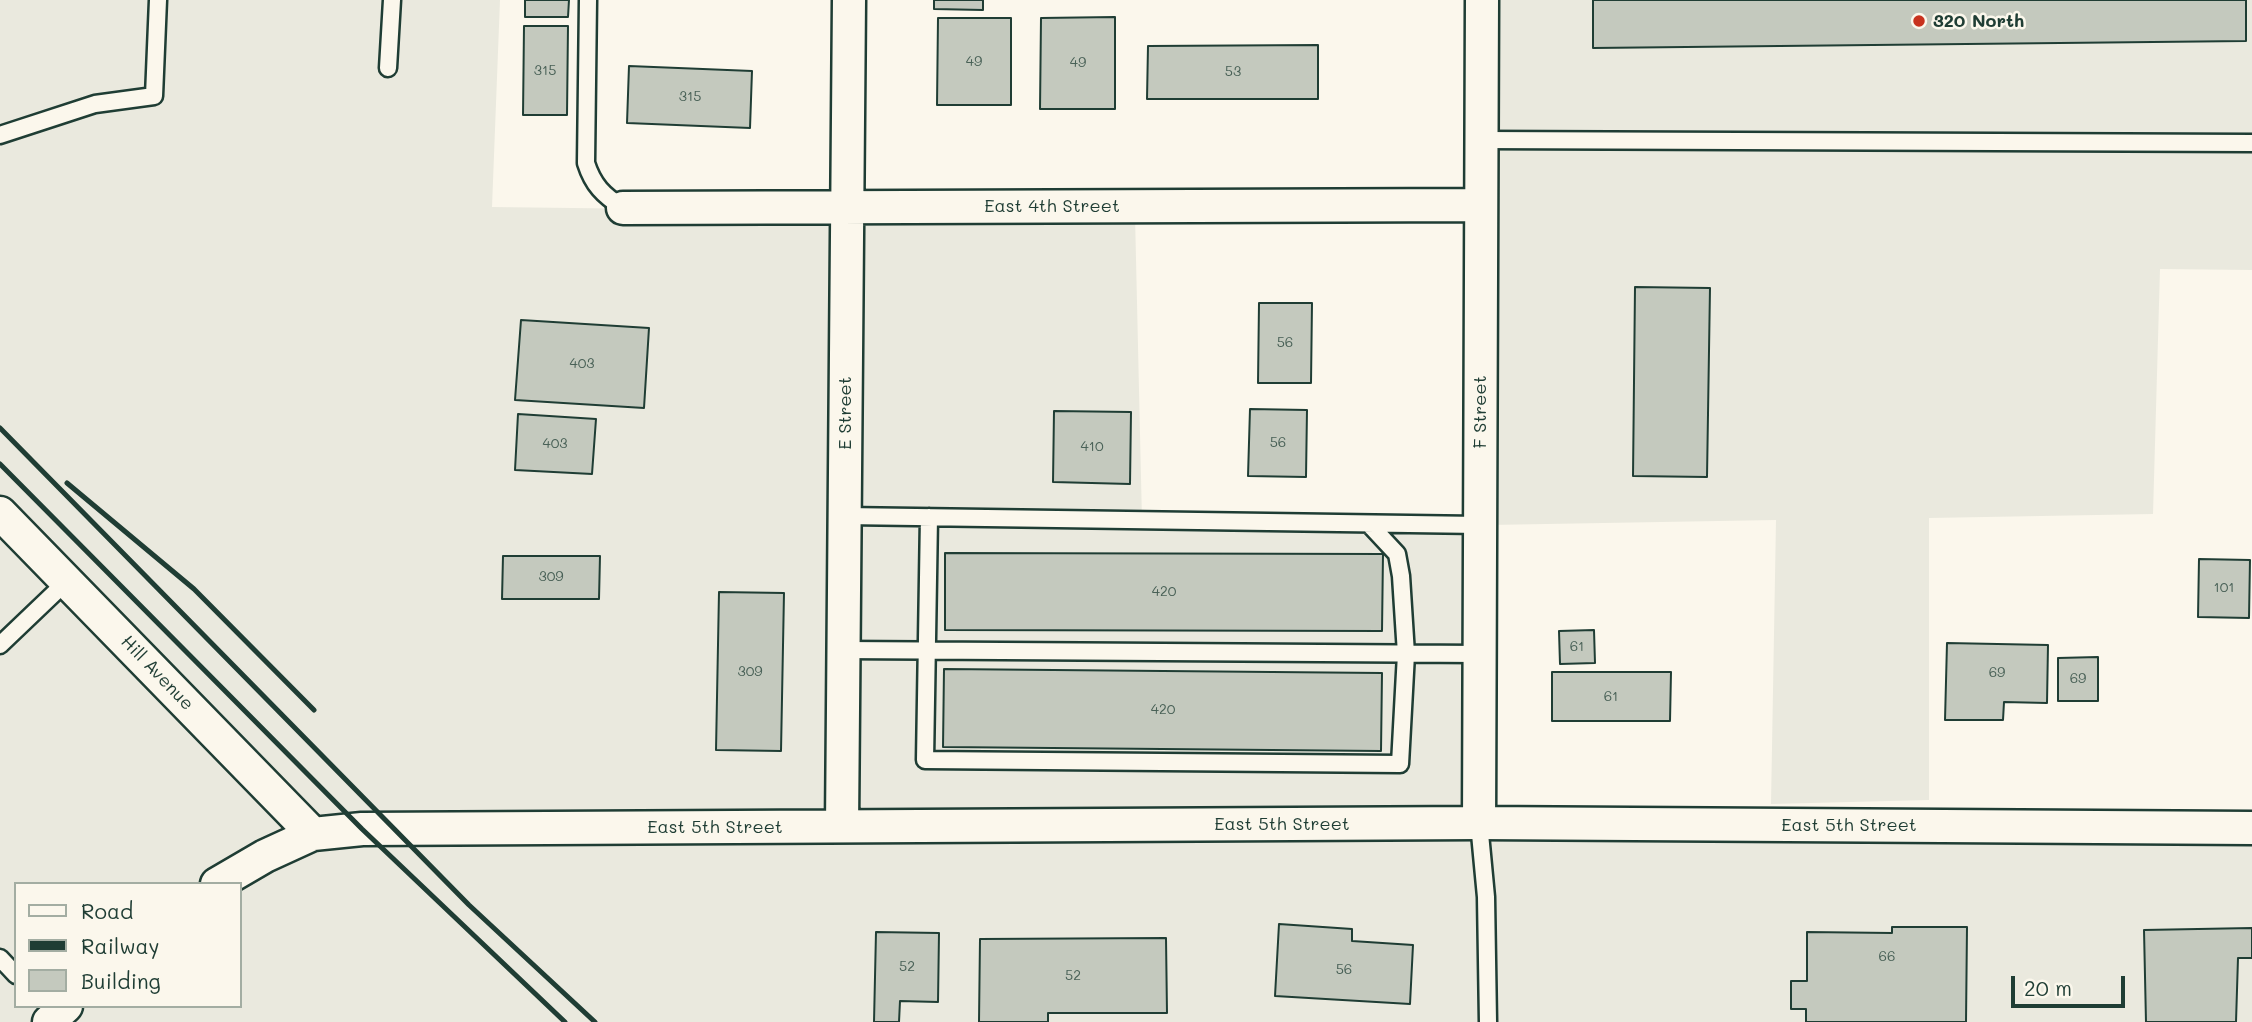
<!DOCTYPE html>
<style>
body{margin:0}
#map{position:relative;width:2252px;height:1022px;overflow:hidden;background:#fbf7ec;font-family:Mali,sans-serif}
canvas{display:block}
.legend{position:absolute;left:14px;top:882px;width:228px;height:126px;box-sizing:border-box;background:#fbf7ec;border:2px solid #a3ada2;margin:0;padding:9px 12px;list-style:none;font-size:21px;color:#1f3d34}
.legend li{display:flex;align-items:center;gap:14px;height:35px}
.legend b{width:35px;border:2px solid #a3ada2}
.scale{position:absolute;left:2011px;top:976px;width:114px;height:32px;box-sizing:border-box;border:4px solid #1f3d34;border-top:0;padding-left:9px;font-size:21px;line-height:24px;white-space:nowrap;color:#1f3d34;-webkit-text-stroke:5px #fbf7ec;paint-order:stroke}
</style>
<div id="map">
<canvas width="2252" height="1022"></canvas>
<ul class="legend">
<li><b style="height:9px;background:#fbf7ec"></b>Road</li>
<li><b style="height:9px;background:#1f3d34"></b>Railway</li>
<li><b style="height:19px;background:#c4c9be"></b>Building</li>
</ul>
<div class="scale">20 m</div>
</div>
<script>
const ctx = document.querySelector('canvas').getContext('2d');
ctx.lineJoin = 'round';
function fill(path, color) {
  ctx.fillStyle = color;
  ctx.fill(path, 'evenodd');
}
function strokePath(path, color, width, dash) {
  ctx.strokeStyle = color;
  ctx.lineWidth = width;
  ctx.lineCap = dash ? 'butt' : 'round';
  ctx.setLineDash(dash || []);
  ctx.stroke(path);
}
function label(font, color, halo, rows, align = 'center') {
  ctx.font = font + ' Mali,sans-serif';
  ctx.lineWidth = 5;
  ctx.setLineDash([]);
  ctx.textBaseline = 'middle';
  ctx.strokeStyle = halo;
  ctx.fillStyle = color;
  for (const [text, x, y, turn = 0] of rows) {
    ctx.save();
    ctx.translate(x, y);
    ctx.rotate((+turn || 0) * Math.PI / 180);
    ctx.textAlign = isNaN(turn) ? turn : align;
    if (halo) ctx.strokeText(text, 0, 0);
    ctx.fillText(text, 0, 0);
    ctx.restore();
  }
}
const built = new Path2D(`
 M0,0H500L492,207L1135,215L1142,521L1480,525V823L2252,828V1022H0ZM16,884H240V1006H16Z
 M1492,0H2252V270L2160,269L2153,514L1929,518V800L1771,804L1776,520L1489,525Z`);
const building = new Path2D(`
 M525,0H569L568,17H525Z
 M934,0H983V10L934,9Z
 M1593,0H2246V41L1593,48Z
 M1115,17V109H1040L1041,18Z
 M938,18H1011V105H937Z
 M524,26H568L567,115H523Z
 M1318,45V99H1147L1148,46Z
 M629,66L752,71L750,128L627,123Z
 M1635,287L1710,288L1707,477L1633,476Z
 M1259,303H1312L1311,383H1258Z
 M521,320L649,328L644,408L515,400Z
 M1250,409L1307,410L1306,477L1248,476Z
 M1054,411L1131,412L1130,484L1053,482Z
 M518,414L596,419L592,474L515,470Z
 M945,553L1383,554L1382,631L945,630Z
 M503,556H600L599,599H502Z
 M2199,559L2250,560L2249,618L2198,617Z
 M719,592L784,593L781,751L716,750Z
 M1594,630L1595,663L1560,664L1559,631Z
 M1947,643L2048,645L2047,703L2004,702L2003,720H1945Z
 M2098,657V701H2058V658Z
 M944,669L1382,673L1381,751L943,747Z
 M1552,672H1671L1670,721H1552Z
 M1279,924L1352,929V941L1413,945L1410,1004L1275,996Z
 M1892,927H1967L1966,1022H1806V1009H1791V981H1807V932L1892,933Z
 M2252,928V958H2238L2236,1022H2146L2144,930Z
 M876,932L939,933L938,1002L900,1001L899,1022H874Z
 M1166,938L1167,1013H1048V1022H979L980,939Z`);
const service = new Path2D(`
 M588,0L586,163C593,185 603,195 623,208
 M388,68L392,0
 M0,135L95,104L154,96L158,0
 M1481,140L2252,143
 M845,516L1480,525
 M929,517L925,760L1400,764L1406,654L1401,576L1397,554L1369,524
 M0,645L67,581
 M843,650L1480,654
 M1479,823L1486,897L1488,1022
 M0,958L16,975`);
const minor = new Path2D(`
 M623,208L1481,205
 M0,513L313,834
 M1479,823L1482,0
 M842,826L849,0
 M217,884L265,856L313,834L362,829L1479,823L2252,828
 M49,1022L66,1006`);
const rail = new Path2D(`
 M0,428L469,905L595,1022
 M0,464L362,829L565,1022
 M67,483L194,589L314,710`);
const markers = [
 [1919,21,7,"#c8321e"]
];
const numberNames = [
 ["49",974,62],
 ["49",1078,63],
 ["315",545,71],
 ["53",1233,72],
 ["315",690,97],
 ["56",1285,343],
 ["403",582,364],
 ["56",1278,443],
 ["403",555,444],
 ["410",1092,447],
 ["309",551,577],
 ["101",2224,588],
 ["420",1164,592],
 ["61",1577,647],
 ["309",750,672],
 ["69",1997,673],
 ["69",2078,679],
 ["61",1611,697],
 ["420",1163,710],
 ["66",1887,957],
 ["52",907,967],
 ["56",1344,970],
 ["52",1073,976]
];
const poiNames = [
 ["320 North",1933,21]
];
const streetNames = [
 ["East 4th Street",1052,206],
 ["F Street",1480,412,-90],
 ["E Street",845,413,-90],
 ["Hill Avenue",157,673,46],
 ["East 5th Street",1282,824],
 ["East 5th Street",1849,825],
 ["East 5th Street",715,827]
];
fill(built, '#eae9de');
fill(building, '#c4c9be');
strokePath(building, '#1f3d34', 2);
strokePath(service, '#1f3d34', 21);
strokePath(minor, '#1f3d34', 37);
strokePath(service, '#fbf7ec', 16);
strokePath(minor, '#fbf7ec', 32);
strokePath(rail, '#1f3d34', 5);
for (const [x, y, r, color] of markers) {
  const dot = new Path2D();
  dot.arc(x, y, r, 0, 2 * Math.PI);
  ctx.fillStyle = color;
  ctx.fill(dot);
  strokePath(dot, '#fbf7ec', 2.5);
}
label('14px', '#486056', null, numberNames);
label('bold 18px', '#1f3d34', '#fbf7ec', poiNames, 'left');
label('18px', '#1f3d34', '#fbf7ec', streetNames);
</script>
